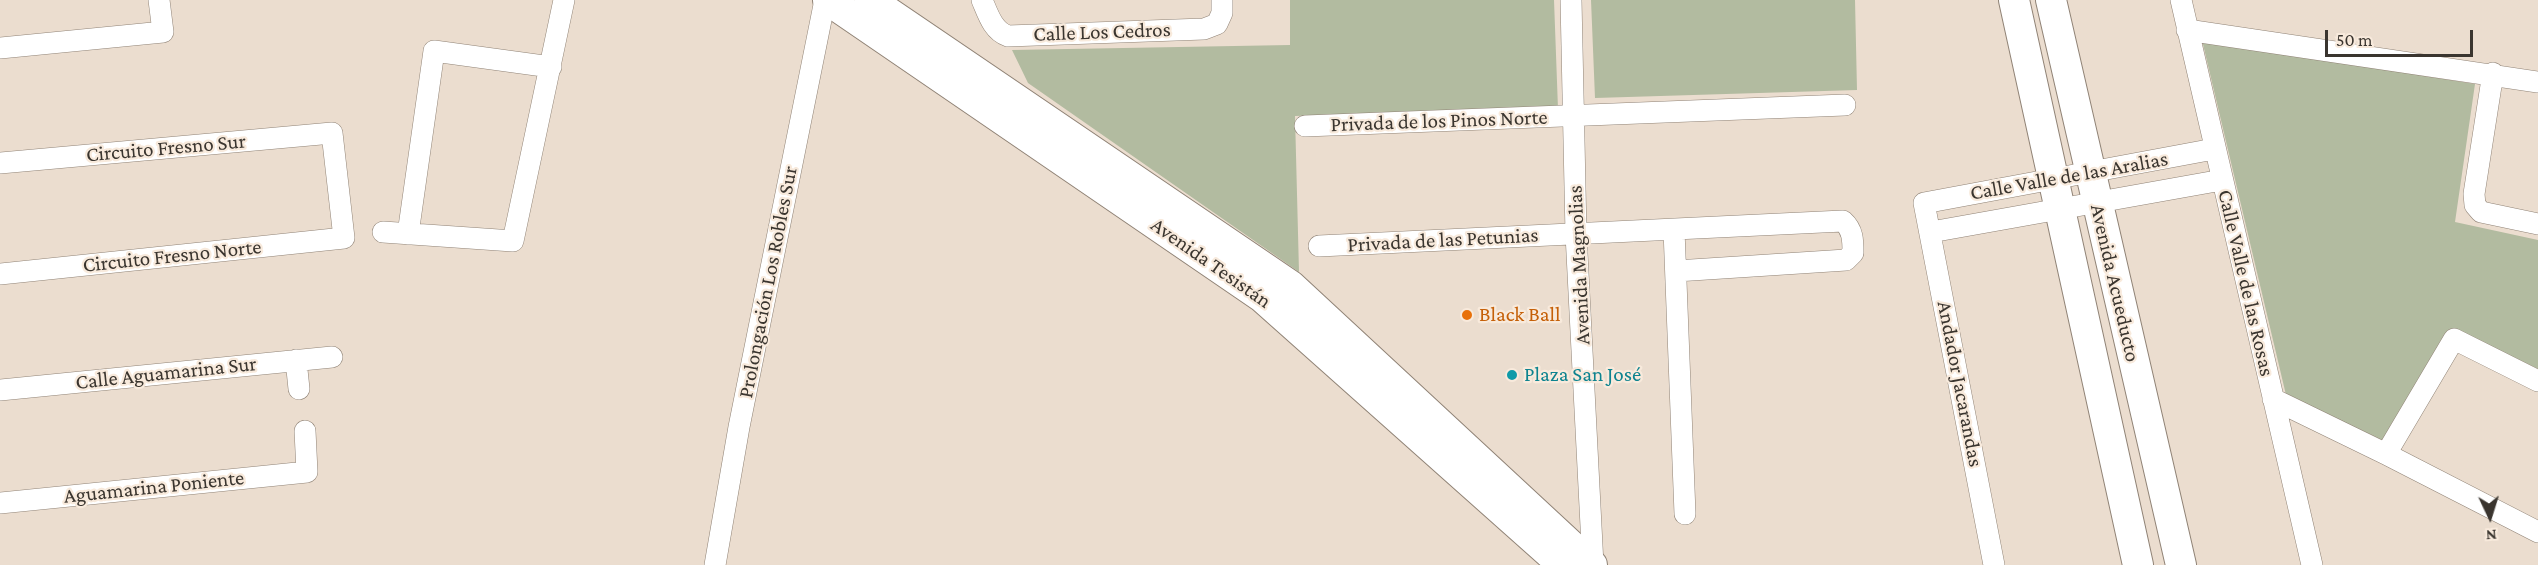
<!DOCTYPE html>
<meta charset="utf-8">
<style>
body{margin:0}
#map{position:relative;width:2538px;height:565px;overflow:hidden;background:#ebddcf;font-family:"Crimson Pro",serif}
canvas{display:block}
.north{position:absolute;left:2460px;top:487px;width:60px;height:60px;-webkit-text-stroke:4px #f8eadc;paint-order:stroke;rotate:176deg;font-size:16px;font-weight:700;line-height:24px;text-align:center;color:#3a352f}
.north::after{content:'';display:block;margin:auto;width:21px;height:27px;background:#3a352f;clip-path:polygon(50% 0,100% 100%,50% 72%,0 100%)}
.scale{position:absolute;left:2325px;top:30px;width:148px;height:27px;box-sizing:border-box;border:3px solid #3a352f;border-top:0;padding-left:8px;font-size:18px;line-height:21px;white-space:nowrap;color:#3a352f;-webkit-text-stroke:4px #f8eadc;paint-order:stroke}
</style>
<div id="map">
<canvas width="2538" height="565"></canvas>
<div class="north">N</div>
<div class="scale">50 m</div>
</div>
<script>
const ctx = document.querySelector('canvas').getContext('2d');
ctx.lineJoin = 'round';
function fill(path, color) {
  ctx.fillStyle = color;
  ctx.fill(path, 'evenodd');
}
function strokePath(path, color, width, dash) {
  ctx.strokeStyle = color;
  ctx.lineWidth = width;
  ctx.lineCap = dash ? 'butt' : 'round';
  ctx.setLineDash(dash || []);
  ctx.stroke(path);
}
function label(font, color, halo, rows, align = 'center') {
  ctx.font = font + ' "Crimson Pro",serif';
  ctx.lineWidth = 4.5;
  ctx.setLineDash([]);
  ctx.textBaseline = 'middle';
  ctx.strokeStyle = halo;
  ctx.fillStyle = color;
  for (const [text, x, y, turn = 0] of rows) {
    ctx.save();
    ctx.translate(x, y);
    ctx.rotate((+turn || 0) * Math.PI / 180);
    ctx.textAlign = isNaN(turn) ? turn : align;
    if (halo) ctx.strokeText(text, 0, 0);
    ctx.fillText(text, 0, 0);
    ctx.restore();
  }
}
const green = new Path2D(`
 M1290,0H1554L1558,109L1295,116L1299,272L1028,83L1012,50L1290,45Z
 M1591,0H1855L1857,90L1595,98Z
 M2202,40L2475,84L2455,222L2538,240V369L2454,328L2386,442L2286,395Z`);
const street = new Path2D(`
 M982,0C988,14 993,31 1008,36L1204,29L1217,24L1222,13V0
 M1571,0L1576,234L1593,565
 M2181,0L2312,565
 M2187,30L2538,82
 M0,48L163,32L159,0
 M2493,73L2474,194L2475,205L2481,212L2538,224
 M1305,126L1845,105
 M0,163L332,133L344,238L0,274
 M1674,230L1685,514
 M383,232L513,241L564,0
 M1931,232L2222,180
 M408,234L434,51L551,67
 M1319,246L1843,221C1853,230 1853,240 1853,253L1846,260L1676,271
 M296,360L299,389
 M0,390L332,357
 M2273,399L2386,454L2538,532
 M2386,454L2454,339L2538,381
 M0,503L307,472L305,431
 M715,565L739,427L825,0
 M1994,565L1924,203L2214,149`);
const secondary = new Path2D(`
 M828,0L1262,297L1563,565
 M870,0L1291,286L1592,565
 M2014,0L2138,565
 M2051,0L2181,565`);
const markers = [
 [1467,315,6,"#e8710a"],
 [1512,375,6,"#0f9aa8"]
];
const streetNames = [
 ["Calle Los Cedros",1102,32,-2],
 ["Privada de los Pinos Norte",1439,121,-2],
 ["Circuito Fresno Sur",166,148,-5],
 ["Calle Valle de las Aralias",2069,176,-10],
 ["Privada de las Petunias",1443,240,-3],
 ["Circuito Fresno Norte",172,256,-6],
 ["Avenida Tesistán",1211,263,35],
 ["Avenida Magnolias",1579,265,-93],
 ["Prolongación Los Robles Sur",768,282,-79],
 ["Avenida Acueducto",2115,283,77],
 ["Calle Valle de las Rosas",2246,283,77],
 ["Calle Aguamarina Sur",166,373,-6],
 ["Andador Jacarandas",1960,384,79],
 ["Aguamarina Poniente",154,487,-6]
];
const foodNames = [
 ["Black Ball",1479,315]
];
const cultureNames = [
 ["Plaza San José",1524,375]
];
fill(green, '#b2bba0');
strokePath(street, '#908376', 22);
strokePath(secondary, '#908376', 32);
strokePath(street, '#fff', 21);
strokePath(secondary, '#fff', 30);
for (const [x, y, r, color] of markers) {
  const dot = new Path2D();
  dot.arc(x, y, r, 0, 2 * Math.PI);
  ctx.fillStyle = color;
  ctx.fill(dot);
  strokePath(dot, '#f8eadc', 2);
}
label('21px', '#3a352f', '#f8eadc', streetNames);
label('21px', '#c56008', '#f8eadc', foodNames, 'left');
label('21px', '#0d838f', '#f8eadc', cultureNames, 'left');
</script>
